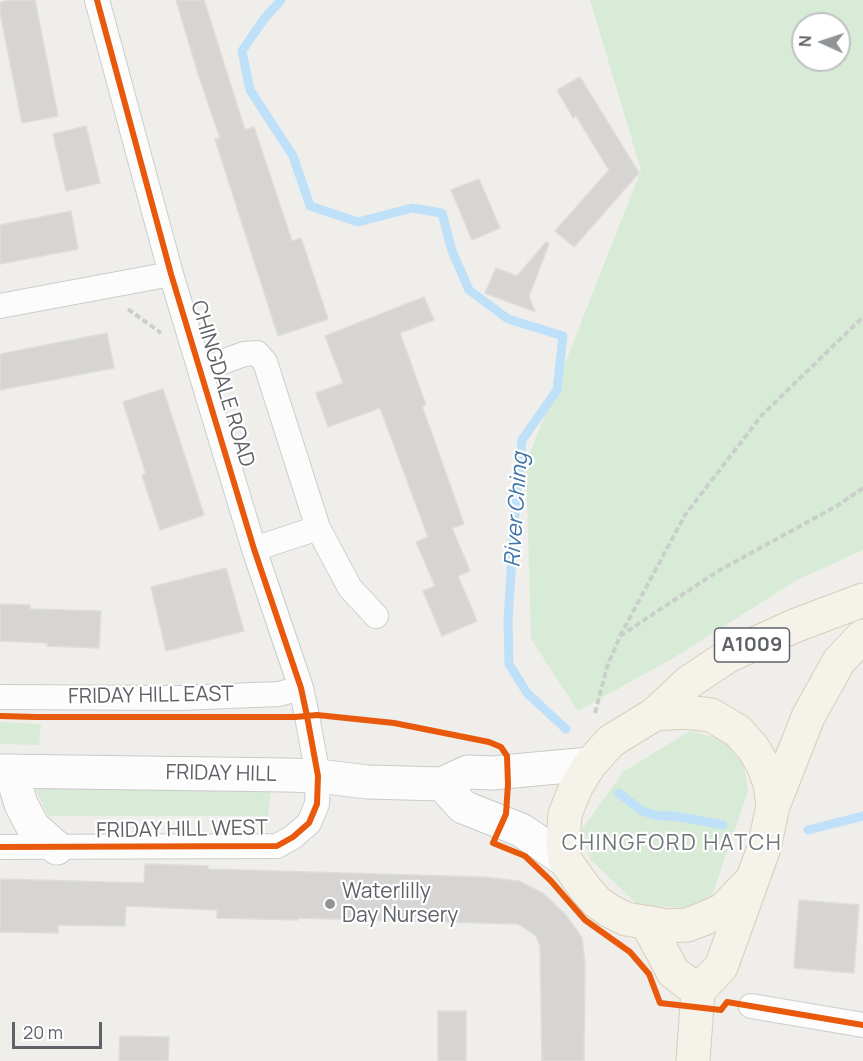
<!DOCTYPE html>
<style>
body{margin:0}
#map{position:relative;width:863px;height:1061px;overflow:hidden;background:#efeeea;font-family:Manrope,sans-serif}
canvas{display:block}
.north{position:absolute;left:791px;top:12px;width:60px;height:60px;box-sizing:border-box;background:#fff;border:2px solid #bfc1c3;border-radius:50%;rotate:273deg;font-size:16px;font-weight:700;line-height:24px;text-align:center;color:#5f6368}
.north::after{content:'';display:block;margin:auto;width:21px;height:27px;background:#919496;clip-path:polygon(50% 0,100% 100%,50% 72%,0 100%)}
.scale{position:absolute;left:12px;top:1022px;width:90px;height:27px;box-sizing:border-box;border:3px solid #5f6368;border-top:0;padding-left:8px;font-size:18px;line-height:21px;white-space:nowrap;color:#5f6368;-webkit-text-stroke:4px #fff;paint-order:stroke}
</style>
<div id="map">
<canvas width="863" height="1061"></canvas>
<div class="north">N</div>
<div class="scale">20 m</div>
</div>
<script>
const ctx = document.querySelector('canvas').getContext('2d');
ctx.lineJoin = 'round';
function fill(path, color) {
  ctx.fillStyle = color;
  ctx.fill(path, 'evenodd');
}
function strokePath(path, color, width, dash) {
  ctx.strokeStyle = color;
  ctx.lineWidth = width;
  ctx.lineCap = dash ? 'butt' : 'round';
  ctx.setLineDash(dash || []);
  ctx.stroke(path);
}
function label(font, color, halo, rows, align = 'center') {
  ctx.font = font + ' Manrope,sans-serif';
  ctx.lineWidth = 4.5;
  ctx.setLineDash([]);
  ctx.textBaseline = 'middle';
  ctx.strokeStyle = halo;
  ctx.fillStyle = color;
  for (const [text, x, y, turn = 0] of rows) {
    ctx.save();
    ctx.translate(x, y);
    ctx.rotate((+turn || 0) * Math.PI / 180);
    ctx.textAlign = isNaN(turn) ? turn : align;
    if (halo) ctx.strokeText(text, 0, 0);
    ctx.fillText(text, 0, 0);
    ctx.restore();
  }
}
const green = new Path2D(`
 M590,0H863V550L797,580L675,657L578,711L531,639L526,463L641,170ZM803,24H839V60H803Z
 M0,722L41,724L39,745L0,744Z
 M690,731L724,740L744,766L748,791L712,896L686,908L638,905L591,860L581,831L623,772Z
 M30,778L271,789L268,816H48Z`);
const stream = new Path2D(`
 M281,0L264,19L242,51L250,90L293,156L310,206L358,222L412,208L442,213L452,251L469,290L508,319L563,336L557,390L522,440L514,525L508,620L509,664L527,693L566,729
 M619,793L642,811L659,816H675L723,825
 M808,830L863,816`);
const building = new Path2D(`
 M11,0H35L58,116L22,123L0,13V2Z
 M176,0H204L245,130L254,127L292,241L301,238L328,319L278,336L215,139L220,138L199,77Z
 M580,77L639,173L574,247L555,231L609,170L576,116L573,118L557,90Z
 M86,126L100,183L66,191L53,134Z
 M479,179L500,228L472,240L451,190Z
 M71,211L78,249L0,264V225Z
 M546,242L549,244L529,296L535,312L485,293L496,268L517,276Z
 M424,297L434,320L400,333L426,405L422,406L464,524L452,528L470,571L458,576L477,621L442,636L423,591L435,586L416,542L428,537L380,408L328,427L316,393L343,383L325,336Z
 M107,333L114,368L0,390V354Z
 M163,389L204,515L160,530L142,475L146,474L123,402Z
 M226,568L244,631L166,651L151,587Z
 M0,604L30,605V609L101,611L99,648L47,646L48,643L0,641Z
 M145,864L208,866V869L483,877L519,881L544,894L566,915L582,938L585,962L584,1061H542L540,946L536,936L518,924L298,918V920L217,918V910L126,906L125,926L58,925V933L0,932V879L144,883Z
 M799,900L859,905L854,973L794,968Z
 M438,1011H466V1061H438Z
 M120,1036L169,1037L168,1061H119Z`);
const path = new Path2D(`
 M128,309L161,333
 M620,636L718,571L835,507L863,488
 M595,713L607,667L620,636L685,515L762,415L863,317`);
const street = new Path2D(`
 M0,306L171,274
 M201,370L244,354L257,353L265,362L318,528
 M254,549L318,528L350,588L376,616
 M0,697L180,698L279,694L301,688
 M0,847L277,846L293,837L309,823L317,804L318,776L307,716L301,688L254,549L171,274L97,0
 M751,1006L863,1025`);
const secondary = new Path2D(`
 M0,771L287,775L318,776L367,782L442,784L468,772L492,773L590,764
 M11,771L21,804L33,827L57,848
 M442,784L463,807L521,830L565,860`);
const primary = new Path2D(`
 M655,714L689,682L728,656L794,626L863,600
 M773,806L808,717L839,661L863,636
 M647,923L673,972L698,991
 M693,1061L698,991L721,967L764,848L773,806L770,784L763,765L753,748L738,731L711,715L685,712L655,714L611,741L590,764L576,787L565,814L563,846L565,860L584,887L597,902L610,911L626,919L668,926L687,925L703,919L723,910L753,879`);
const cycleway = new Path2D(`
 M0,716L36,717H295L317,715L394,723L489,742L501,747L507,756L508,784L506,814L493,843L525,856L551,881L585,920L630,952L649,974L660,1003L721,1010L727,1002L863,1025
 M0,847L277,846L293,837L309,823L317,804L318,776L307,716L301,688L254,549L171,274L97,0`);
const markers = [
 [330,904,6,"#919496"]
];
const shields = [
 [752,645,75]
];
const shieldNames = [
 ["A1009",752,645]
];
const streetNames = [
 ["CHINGDALE ROAD",222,384,73],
 ["FRIDAY HILL EAST",151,696,-1],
 ["FRIDAY HILL",221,774,1],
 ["FRIDAY HILL WEST",182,830,-1]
];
const poiNames = [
 ["Waterlilly",342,892],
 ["Day Nursery",342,916]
];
const waterNames = [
 ["River Ching",517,510,-86]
];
const neighbourhoodNames = [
 ["CHINGFORD HATCH",672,844]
];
fill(green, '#d8ebd6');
strokePath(stream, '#bfe0f9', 9);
fill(building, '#d6d5d3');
strokePath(building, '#deddd9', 1.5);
strokePath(street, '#cbcccc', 26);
strokePath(secondary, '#cacacb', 35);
strokePath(primary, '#d7ceb8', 35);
strokePath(path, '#cacfcc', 4, [6, 3]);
strokePath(street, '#fdfcfc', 24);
strokePath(secondary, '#fdfcfc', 33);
strokePath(primary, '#f4f2e9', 33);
strokePath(cycleway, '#e8590c', 6);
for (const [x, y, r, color] of markers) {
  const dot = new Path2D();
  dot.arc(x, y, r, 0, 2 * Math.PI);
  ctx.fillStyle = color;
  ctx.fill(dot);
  strokePath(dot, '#fff', 2);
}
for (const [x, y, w] of shields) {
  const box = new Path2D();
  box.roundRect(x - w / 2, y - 17, w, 34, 4.5);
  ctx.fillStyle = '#fff';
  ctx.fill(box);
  strokePath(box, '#5f6368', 1.5);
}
label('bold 20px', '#5f6368', null, shieldNames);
label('21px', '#5f6368', '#fff', streetNames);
label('21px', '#5f6368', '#fff', poiNames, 'left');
label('italic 22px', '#4174aa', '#fff', waterNames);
ctx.letterSpacing = '1.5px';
label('22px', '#70757a', '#fff', neighbourhoodNames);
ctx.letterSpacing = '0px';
</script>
